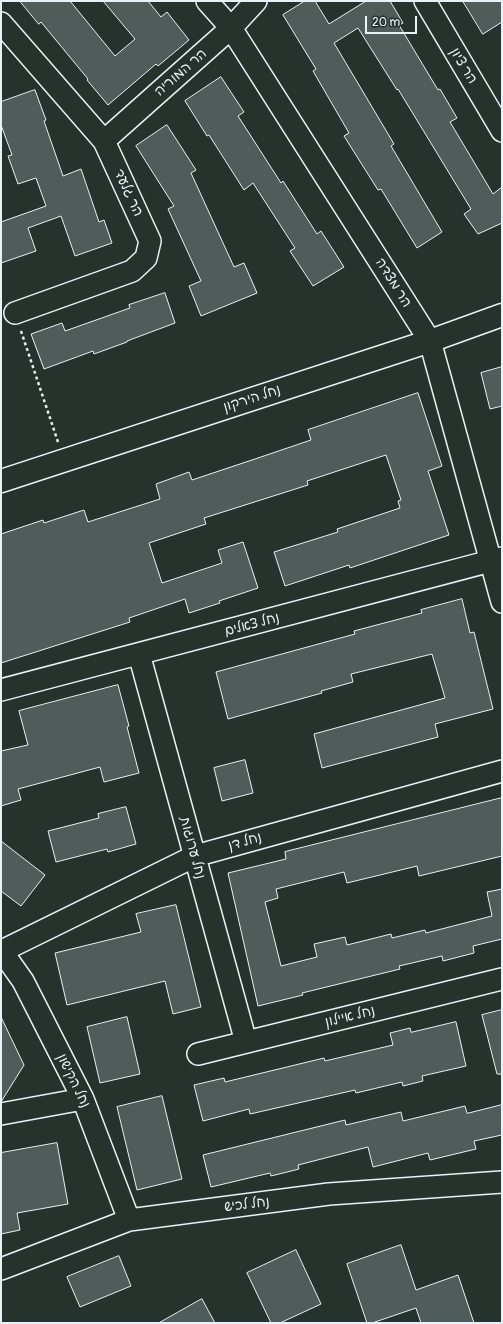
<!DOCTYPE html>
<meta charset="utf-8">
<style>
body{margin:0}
#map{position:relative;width:503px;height:1324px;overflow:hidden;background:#26332d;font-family:Pangolin,sans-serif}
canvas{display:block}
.frame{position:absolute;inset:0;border:2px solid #e8f1f8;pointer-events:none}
.scale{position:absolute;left:365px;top:16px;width:52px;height:18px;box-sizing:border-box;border:2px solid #e8f1f8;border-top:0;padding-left:5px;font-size:12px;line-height:14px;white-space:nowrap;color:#e8f1f8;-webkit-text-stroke:3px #26332d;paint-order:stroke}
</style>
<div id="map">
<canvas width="503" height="1324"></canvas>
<div class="frame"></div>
<div class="scale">20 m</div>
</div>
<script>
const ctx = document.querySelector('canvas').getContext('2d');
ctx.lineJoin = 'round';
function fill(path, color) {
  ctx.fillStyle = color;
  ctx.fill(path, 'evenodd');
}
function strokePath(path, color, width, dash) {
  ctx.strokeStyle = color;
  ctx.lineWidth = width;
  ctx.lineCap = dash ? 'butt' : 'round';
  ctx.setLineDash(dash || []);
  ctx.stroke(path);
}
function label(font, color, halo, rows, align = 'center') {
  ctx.font = font + ' Pangolin,"Playpen Sans Hebrew",sans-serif';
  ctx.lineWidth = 3;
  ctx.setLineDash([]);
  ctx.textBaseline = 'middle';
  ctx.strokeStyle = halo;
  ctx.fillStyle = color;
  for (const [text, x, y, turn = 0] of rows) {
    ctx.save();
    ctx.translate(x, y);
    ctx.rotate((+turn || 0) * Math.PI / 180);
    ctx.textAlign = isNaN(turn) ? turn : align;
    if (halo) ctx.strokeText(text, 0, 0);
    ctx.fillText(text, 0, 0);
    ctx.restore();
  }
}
const building = new Path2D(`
 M20,1H70L115,56L135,39L103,1H148L161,17L167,12L189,40L158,66L156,64L108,105L87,80L88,79L41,22L39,24Z
 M305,1H315L329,24L366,1H390L403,23L399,25L438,90L440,89L457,118L450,122L493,194L502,187V223L478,234L464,214L471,209L398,89L397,90L358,28L334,43L394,144L391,146L442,232L417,248L381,189L378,190L344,136L349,133L313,71L316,69L283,15Z
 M463,1H502V22L483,34Z
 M221,77L244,112L238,116L281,183L283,181L317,234L321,231L344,267L313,286L290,251L295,248L253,183L244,190L209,135L207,136L185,101Z
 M35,90L46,120L44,121L63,176L81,169L99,222L104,220L112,243L75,256L61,216L28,228L36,251L1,263V222L46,206L36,178L18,184L8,156L12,155L1,125V102Z
 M167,125L196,170L191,173L234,267L244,263L257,293L201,316L189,286L201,281L168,209L174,206L136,146Z
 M165,293L175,323L127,341V342L94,354L93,351L44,369L31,334L62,323L65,331L130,308L129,305Z
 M502,367V406L490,409L481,373Z
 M418,393L442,466L428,471L449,535L350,568L349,565L285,586L274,552L338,532L337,529L400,508L398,501L401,500L386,455L307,481L308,485L204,518L206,524L149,543L162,583L222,563L218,550L243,542L258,588L219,601L220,603L189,613L185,599L129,618L130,622L1,663V534L43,520L44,523L84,510L88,522L160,499L156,484L189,472L192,480L252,460L311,440L308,430Z
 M462,599L470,633L474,632L493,709L435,724L438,737L322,768L314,734L445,698L432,654L351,674L353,682L321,691L322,693L228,719L216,672L355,634L354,631L422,613L421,610Z
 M118,685L129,726L127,727L139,773L104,782L100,767L18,789L21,800L1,806V751L28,745L19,711Z
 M245,760L253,793L222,801L214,768Z
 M502,798V856L419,876L417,866L347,883L344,872L276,889L278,898L265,902L281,966L317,957L314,944L345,937L347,945L391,934L392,938L425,930L426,933L492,916L487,892L502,889V939L473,946L474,953L443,961L442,956L399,966L400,969L302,993L303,995L258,1006L228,873L286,859L285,852Z
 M126,807L136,844L108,852L107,849L56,862L48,831L99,818L98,814Z
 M1,841L45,875L21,906L1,891Z
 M176,905L201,1007L173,1014L165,981L67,1005L55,953L141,932L136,914Z
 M502,1010V1074H497L482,1015Z
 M1,1017L24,1065L1,1102Z
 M127,1017L140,1074L100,1083L87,1027Z
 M456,1022L466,1066L422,1076L423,1081L403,1086L402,1082L356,1093L355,1090L250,1114L249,1109L203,1121L194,1085L224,1078L225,1082L324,1058L325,1061L393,1045L390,1033L410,1028L411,1032Z
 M162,1096L182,1179L137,1190L117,1107Z
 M502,1105V1135L474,1141L476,1149L430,1160L428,1153L373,1167L368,1147L298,1165L299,1169L271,1176L270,1173L211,1187L203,1155L345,1120L346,1125L401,1112L403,1121L465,1106L467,1113Z
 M57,1143L68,1204L17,1213L20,1230L1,1234V1153Z
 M401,1245L416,1290L458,1275L474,1323H421L416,1308L372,1323H367L347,1264Z
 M296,1250L321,1304L280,1323H271L247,1273Z
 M119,1256L131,1286L80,1307L67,1277Z
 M202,1299L215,1323H159Z`);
const path = new Path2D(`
 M21,331L58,442`);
const street = new Path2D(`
 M207,1L231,28L430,341L502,602
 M425,1L502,131
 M1,23L104,141L150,241L146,258L132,271L15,313
 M104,141L231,28L256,1
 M139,654L246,1042
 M1,690L502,558
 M1,950L23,981L83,1099L129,1220
 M2,951L195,856L502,771
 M198,1054L502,979
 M1,1114L83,1099
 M1,1269L129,1220L329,1194L502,1182`);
const secondary = new Path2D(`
 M1,481L430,341L502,315`);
const streetNames = [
 ["הר ציון",463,66,59],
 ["הר המוריה",181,73,-41],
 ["הר גלעד",128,193,65],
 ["הר מצדה",393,283,58],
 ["נחל הירקון",252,399,-18],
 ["נחל צאלים",252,625,-15],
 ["נחל דן",245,842,-16],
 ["נחל ערוגות",192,848,75],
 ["נחל איילון",350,1017,-14],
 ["נחל הקישון",73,1081,64],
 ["נחל לכיש",247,1205,-7]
];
fill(building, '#505c59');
strokePath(building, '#e8f1f8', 1);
strokePath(street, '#e8f1f8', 24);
strokePath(secondary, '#e8f1f8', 25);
strokePath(path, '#e8f1f8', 2.5, [3, 3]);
strokePath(street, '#26332d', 21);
strokePath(secondary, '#26332d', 22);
label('14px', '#e8f1f8', '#26332d', streetNames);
</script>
